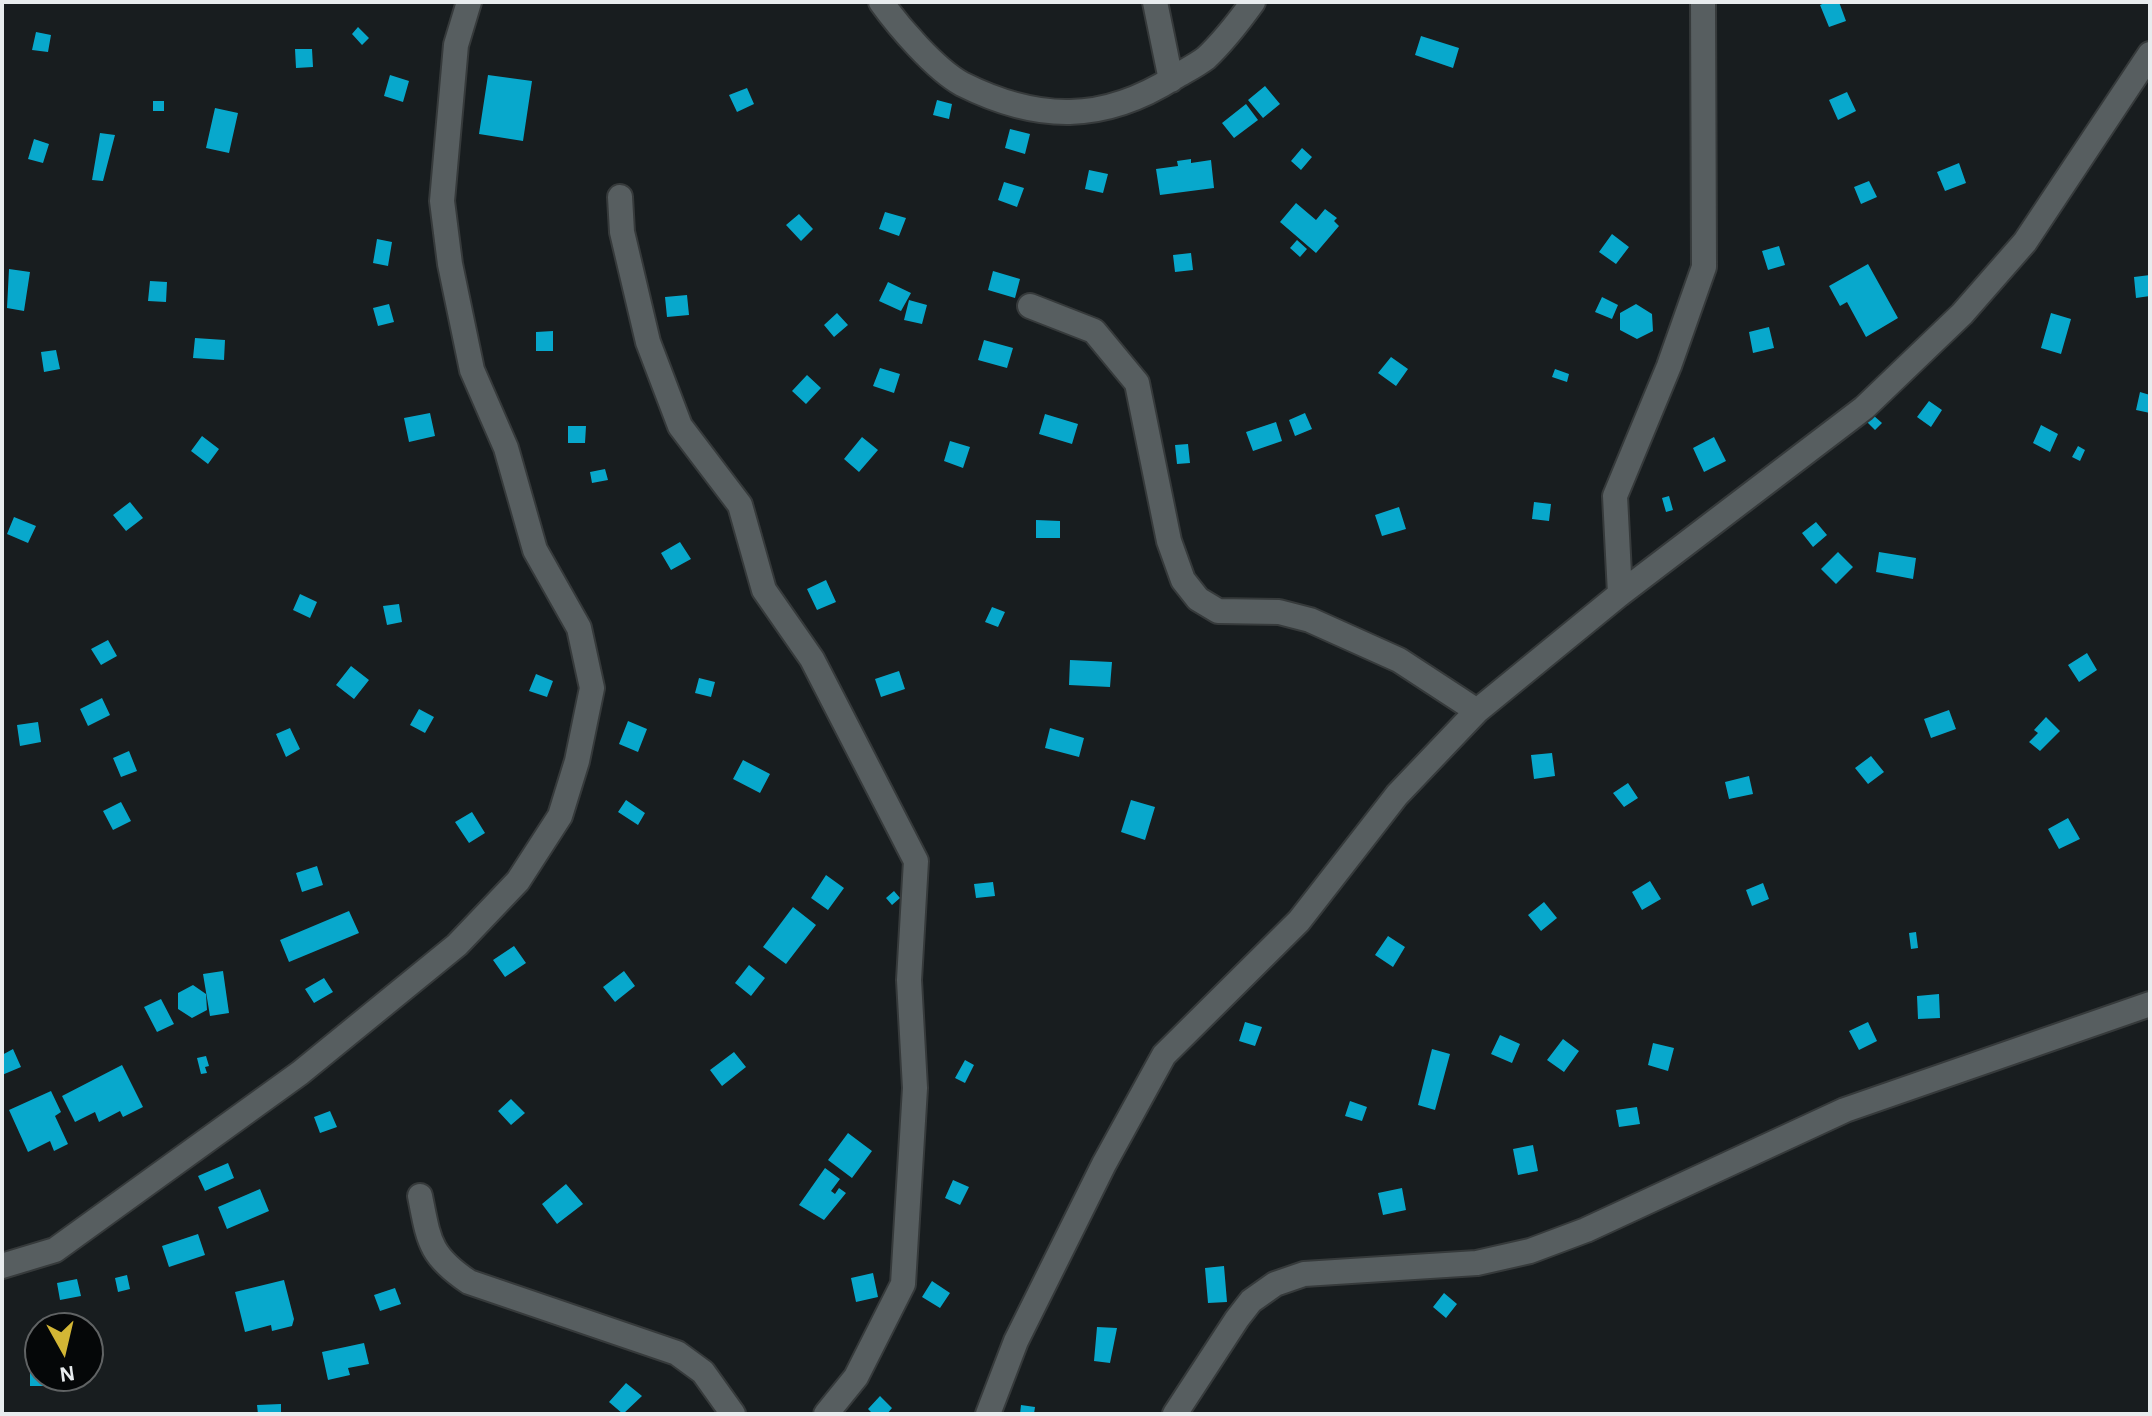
<!DOCTYPE html>
<style>
body{margin:0}
#map{position:relative;width:2152px;height:1416px;overflow:hidden;background:#181d1f;font-family:"Alegreya Sans",sans-serif}
canvas{display:block}
.frame{position:absolute;inset:0;border:4px solid #e8ecee;pointer-events:none}
.north{position:absolute;left:24px;top:1312px;width:80px;height:80px;box-sizing:border-box;background:#050708;border:2px solid #606364;border-radius:50%;rotate:172deg;font-size:22px;font-weight:700;line-height:32px;text-align:center;color:#e8ecee}
.north::after{content:'';display:block;margin:auto;width:28px;height:36px;background:#d3b635;clip-path:polygon(50% 0,100% 100%,50% 72%,0 100%)}
</style>
<div id="map">
<canvas width="2152" height="1416"></canvas>
<div class="frame"></div>
<div class="north">N</div>
</div>
<script>
const ctx = document.querySelector('canvas').getContext('2d');
ctx.lineJoin = 'round';
function fill(path, color) {
  ctx.fillStyle = color;
  ctx.fill(path, 'evenodd');
}
function strokePath(path, color, width, dash) {
  ctx.strokeStyle = color;
  ctx.lineWidth = width;
  ctx.lineCap = dash ? 'butt' : 'round';
  ctx.setLineDash(dash || []);
  ctx.stroke(path);
}
const building = new Path2D(`
 M1827,2H1839L1846,21L1829,27L1820,5Z
 M358,27L369,38L362,45L352,34Z
 M36,32L51,35L48,52L32,50Z
 M1421,36L1459,48L1453,68L1415,55Z
 M295,49H312L313,67L296,68Z
 M390,75L409,81L403,102L384,96Z
 M488,75L532,81L523,141L479,134Z
 M1265,86L1280,104L1263,118L1248,100Z
 M747,88L754,104L737,112L729,95Z
 M1847,92L1856,111L1838,120L1829,100Z
 M937,100L952,104L949,119L933,115Z
 M153,101H164V111H153Z
 M1246,104L1258,120L1234,138L1222,123Z
 M215,108L238,113L229,153L206,148Z
 M1010,129L1030,134L1025,154L1005,148Z
 M100,133L115,135L103,181L92,180Z
 M34,139L49,144L43,163L28,159Z
 M1302,148L1312,157L1301,170L1291,161Z
 M1191,159V163L1211,160L1214,188L1160,195L1156,169L1178,166L1177,161Z
 M1959,163L1966,183L1945,191L1937,172Z
 M1089,170L1108,174L1103,193L1085,189Z
 M1869,181L1877,197L1861,204L1854,187Z
 M1004,182L1024,188L1017,207L998,200Z
 M1296,203L1316,220L1325,209L1337,218L1334,221L1339,226L1316,253L1280,222Z
 M885,212L906,218L899,236L879,229Z
 M799,214L813,229L801,241L786,225Z
 M1612,234L1629,247L1616,264L1599,252Z
 M377,239L392,242L388,266L373,263Z
 M1297,240L1307,249L1300,257L1290,248Z
 M1779,246L1785,265L1768,270L1762,251Z
 M1191,253L1193,270L1175,272L1173,255Z
 M1868,264L1898,318L1866,337L1847,302L1840,306L1829,286Z
 M9,269L30,272L24,311L7,308Z
 M993,271L1020,279L1015,298L988,290Z
 M2150,275V296L2136,298L2134,277Z
 M150,281L167,282L166,302L148,301Z
 M888,282L911,293L901,311L879,301Z
 M687,295L689,315L667,317L665,297Z
 M1602,297L1618,305L1612,319L1595,312Z
 M909,300L927,305L922,324L904,320Z
 M389,304L394,322L378,326L373,308Z
 M1636,304L1652,314L1653,331L1637,339L1620,330V313Z
 M837,313L848,325L834,337L824,325Z
 M2051,313L2071,319L2061,354L2041,348Z
 M1769,327L1774,348L1753,353L1749,332Z
 M553,331V351H536V332Z
 M195,338L225,340L224,360L193,358Z
 M984,340L1013,348L1007,368L978,360Z
 M56,350L60,369L44,372L41,352Z
 M1391,357L1408,369L1396,386L1378,373Z
 M880,368L900,374L894,393L873,386Z
 M1555,369L1569,374L1567,382L1552,377Z
 M807,375L821,388L806,404L792,391Z
 M2140,392L2150,395V413L2136,410Z
 M1929,401L1942,410L1931,427L1917,417Z
 M430,413L435,436L409,442L404,418Z
 M1305,413L1312,429L1295,436L1289,420Z
 M1045,414L1078,424L1072,444L1039,434Z
 M1873,415L1882,423L1875,430L1867,422Z
 M1276,422L1282,441L1253,451L1246,432Z
 M2041,425L2058,434L2050,452L2033,443Z
 M568,426H586L585,443H568Z
 M202,436L219,449L208,464L191,451Z
 M862,437L878,450L859,472L844,459Z
 M1714,437L1726,461L1704,472L1693,448Z
 M950,441L970,447L963,468L944,461Z
 M1188,444L1190,463L1177,464L1175,445Z
 M2078,446L2085,450L2080,461L2072,457Z
 M605,469L608,480L592,483L590,472Z
 M1669,496L1673,510L1666,512L1662,498Z
 M130,502L143,518L126,531L113,515Z
 M1534,502L1551,504L1549,521L1532,519Z
 M1399,507L1406,529L1382,536L1375,515Z
 M14,517L36,526L28,543L7,534Z
 M1036,520L1060,521V538H1036Z
 M1816,522L1827,535L1813,547L1802,533Z
 M680,542L691,559L671,570L661,553Z
 M1838,552L1853,567L1836,584L1821,569Z
 M1879,552L1916,558L1913,579L1876,572Z
 M826,580L836,602L817,610L807,589Z
 M300,594L317,602L310,618L293,610Z
 M399,604L402,622L387,625L383,606Z
 M992,607L1005,612L998,627L985,622Z
 M108,640L117,656L101,665L91,649Z
 M2087,653L2097,670L2079,682L2068,665Z
 M1070,660L1112,662L1110,687L1069,685Z
 M351,666L369,680L354,699L336,685Z
 M899,671L905,689L881,697L875,679Z
 M536,674L553,681L547,697L529,691Z
 M699,678L715,682L711,697L695,693Z
 M102,698L110,715L88,726L80,709Z
 M419,709L434,717L425,733L410,725Z
 M1949,710L1956,729L1931,738L1924,719Z
 M2046,717L2060,731L2040,751L2029,742L2038,733L2034,730Z
 M628,721L647,729L638,752L619,744Z
 M38,722L41,742L20,746L17,725Z
 M290,728L300,749L286,757L276,734Z
 M1050,728L1084,738L1079,757L1045,748Z
 M129,751L137,771L121,777L113,758Z
 M1552,753L1555,776L1534,779L1531,755Z
 M1871,756L1884,772L1868,784L1855,768Z
 M743,760L770,774L760,793L733,779Z
 M1749,776L1753,794L1729,799L1725,782Z
 M1628,783L1638,798L1624,807L1613,793Z
 M626,800L645,813L638,825L618,812Z
 M1131,800L1155,807L1145,840L1121,832Z
 M121,802L131,821L113,830L103,811Z
 M472,812L485,833L469,843L455,822Z
 M2068,818L2080,839L2059,849L2048,829Z
 M317,866L323,885L302,892L296,873Z
 M826,875L844,888L828,910L811,898Z
 M1650,881L1661,899L1642,910L1632,892Z
 M993,882L995,896L976,898L974,884Z
 M1763,883L1769,899L1752,906L1746,890Z
 M894,891L900,898L892,905L886,898Z
 M1544,902L1557,918L1541,931L1528,915Z
 M793,907L816,925L786,964L763,947Z
 M349,911L359,933L289,962L280,940Z
 M1916,932L1918,948L1911,949L1909,933Z
 M1388,936L1405,947L1393,967L1375,955Z
 M514,946L526,963L505,977L493,960Z
 M749,965L765,978L751,996L735,983Z
 M223,971L229,1013L210,1016L203,974Z
 M624,971L635,986L615,1002L603,987Z
 M324,978L333,992L314,1003L305,989Z
 M193,985L206,994L207,1010L192,1018L178,1009V993Z
 M1939,994L1940,1018L1918,1019L1917,996Z
 M161,999L174,1024L157,1032L144,1007Z
 M1245,1022L1262,1027L1255,1046L1239,1041Z
 M1868,1022L1877,1041L1859,1050L1849,1031Z
 M1500,1035L1520,1044L1512,1063L1491,1054Z
 M1563,1039L1579,1051L1564,1072L1547,1060Z
 M1653,1043L1674,1048L1668,1071L1648,1065Z
 M13,1049L21,1067L2,1075V1055Z
 M1432,1049L1450,1054L1435,1110L1418,1105Z
 M734,1052L746,1067L722,1086L710,1070Z
 M206,1056L209,1066L205,1067L207,1073L201,1074L197,1058Z
 M965,1060L974,1065L965,1083L955,1078Z
 M122,1065L143,1107L123,1117L120,1111L99,1122L95,1112L75,1122L62,1096Z
 M51,1091L61,1112L55,1116L68,1144L54,1151L50,1141L28,1152L9,1110Z
 M511,1099L525,1113L511,1125L498,1111Z
 M1350,1101L1367,1107L1362,1121L1345,1116Z
 M1637,1107L1640,1124L1619,1127L1616,1110Z
 M330,1111L337,1127L320,1133L314,1117Z
 M848,1133L872,1151L852,1178L828,1160Z
 M1533,1145L1538,1171L1518,1175L1513,1149Z
 M228,1163L234,1178L205,1191L198,1176Z
 M825,1168L840,1179L831,1191L835,1194L839,1188L846,1193L824,1220L799,1205Z
 M953,1180L969,1187L960,1205L945,1198Z
 M566,1184L583,1204L557,1224L542,1204Z
 M1402,1188L1406,1210L1383,1215L1378,1193Z
 M260,1189L269,1211L227,1229L218,1207Z
 M198,1234L205,1255L169,1267L162,1246Z
 M1224,1266L1227,1302L1208,1303L1205,1268Z
 M873,1273L878,1297L856,1302L851,1278Z
 M127,1275L130,1289L118,1292L115,1278Z
 M77,1279L81,1296L60,1300L57,1283Z
 M284,1280L294,1319L292,1326L272,1331L271,1325L245,1332L235,1292Z
 M932,1281L950,1293L940,1308L922,1297Z
 M395,1288L401,1304L380,1311L374,1295Z
 M1444,1293L1457,1304L1446,1318L1433,1307Z
 M1097,1327L1117,1328L1110,1363L1094,1361Z
 M364,1343L369,1364L348,1368L350,1375L328,1380L322,1352Z
 M30,1366H40V1376H52V1386H30Z
 M626,1383L642,1396L623,1414L609,1402Z
 M880,1396L892,1408L887,1414H873L868,1409Z
 M281,1404V1414H258L257,1405Z
 M1021,1405L1035,1407L1034,1414H1020Z`);
const street = new Path2D(`
 M881,2C899,27 935,69 962,84C1038,122 1103,123 1175,77C1185,71 1197,65 1206,58C1223,42 1240,20 1253,2
 M1155,2L1171,80
 M620,197L622,232L648,342L680,426L740,505L764,590L812,659L916,861L909,980L915,1088L903,1284L856,1377L826,1414
 M1030,306L1094,331L1137,383L1169,541L1183,580L1198,599L1218,611L1279,612L1310,620L1399,660L1477,711
 M1620,594L1615,496L1669,366L1704,267L1703,2
 M420,1196C429,1241 429,1255 469,1282L677,1353L703,1372L733,1414
 M2,1266L55,1250L300,1073L457,945L518,881L560,816L577,761L592,688L579,628L535,550L506,448L472,370L450,264L442,201L456,45L469,2
 M988,1414L1016,1341L1104,1164L1164,1055L1299,921L1397,795L1477,711L1620,594L1864,408L1962,314L2025,242L2150,54
 M1175,1414L1237,1319L1251,1301L1275,1284L1304,1274L1477,1263L1530,1251L1586,1230L1845,1110L2150,1004`);
fill(building, '#08a8cc');
strokePath(street, '#363a3b', 28);
strokePath(street, '#575e60', 24);
</script>
